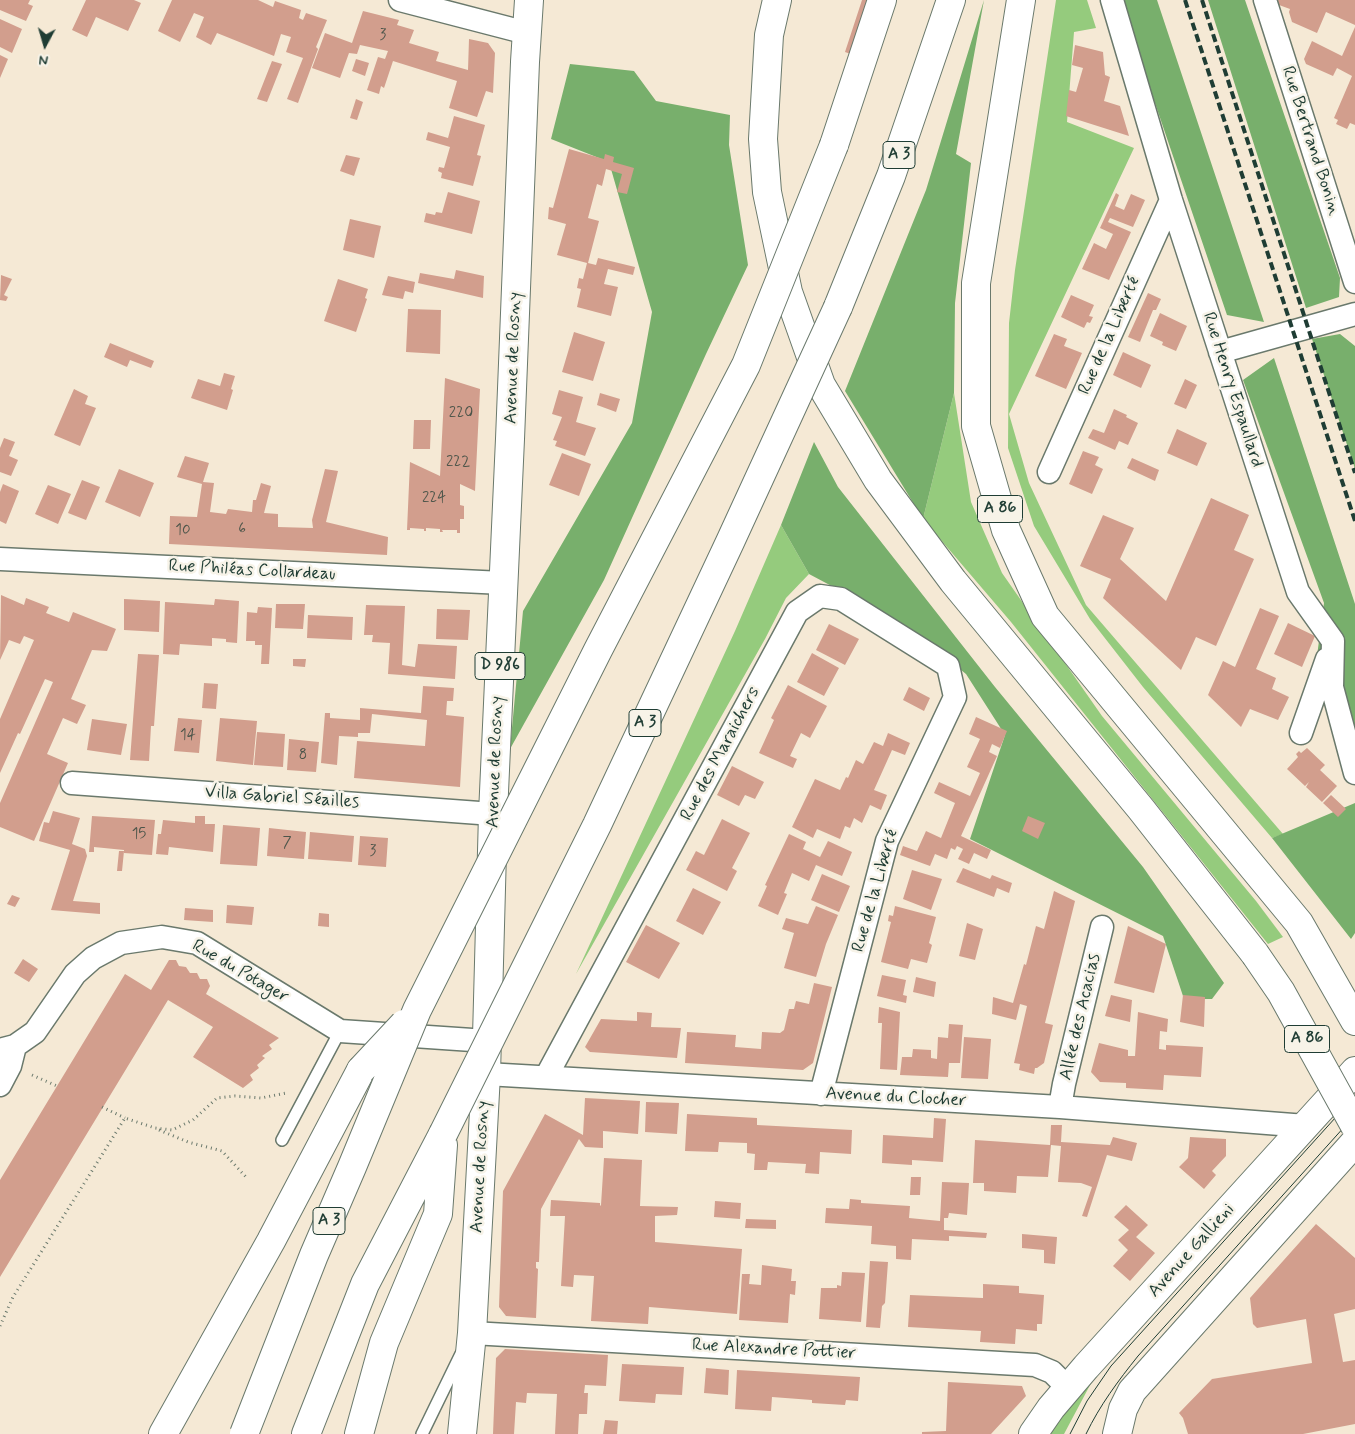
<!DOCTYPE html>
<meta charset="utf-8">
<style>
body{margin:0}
#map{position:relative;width:1355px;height:1434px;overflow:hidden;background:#f5e9d5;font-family:Mynerve,sans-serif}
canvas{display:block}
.north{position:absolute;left:20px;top:20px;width:50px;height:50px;-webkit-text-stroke:4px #f7f3e8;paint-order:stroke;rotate:186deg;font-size:14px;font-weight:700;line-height:20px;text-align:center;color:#1f3d34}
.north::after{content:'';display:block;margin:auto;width:18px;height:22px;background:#1f3d34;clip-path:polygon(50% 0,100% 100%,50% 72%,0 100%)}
</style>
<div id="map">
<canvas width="1355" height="1434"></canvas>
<div class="north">N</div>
</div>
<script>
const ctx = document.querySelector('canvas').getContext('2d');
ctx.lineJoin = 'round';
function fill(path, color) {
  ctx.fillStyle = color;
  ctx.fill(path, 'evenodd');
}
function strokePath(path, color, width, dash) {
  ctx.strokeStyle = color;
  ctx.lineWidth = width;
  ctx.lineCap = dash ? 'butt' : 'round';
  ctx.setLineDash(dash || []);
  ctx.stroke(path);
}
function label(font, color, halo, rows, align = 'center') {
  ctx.font = font + ' Mynerve,sans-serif';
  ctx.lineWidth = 5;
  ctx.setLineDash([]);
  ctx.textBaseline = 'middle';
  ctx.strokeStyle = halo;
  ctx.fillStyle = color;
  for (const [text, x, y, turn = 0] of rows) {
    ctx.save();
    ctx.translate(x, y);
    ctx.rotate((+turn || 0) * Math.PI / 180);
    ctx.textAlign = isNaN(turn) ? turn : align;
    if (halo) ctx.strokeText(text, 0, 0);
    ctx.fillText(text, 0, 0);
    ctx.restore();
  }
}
const green = new Path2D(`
 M1056,0H1087L1096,28L1074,32L1067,122L1134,148L1009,414L1029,483L1086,605L1283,834L1272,838L1143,687L1090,619L1034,526L1008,448L1009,323L1015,270Z
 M954,393L971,502L1002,573L1102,716L1256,901L1283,937L1268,944L1011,622L923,519Z
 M781,525L809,574L786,598L765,639L576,974L735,631Z
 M1097,1372L1064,1434H1045Z`);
const forest = new Path2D(`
 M984,0L956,154L971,163L955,303L954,393L923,519L845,391L926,190Z
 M1120,0H1157L1264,322L1227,315Z
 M1208,0H1245L1340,278L1339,297L1306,308Z
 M570,64L634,71L656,101L730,115L729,145L748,265L706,354L604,580L510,749L523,611L632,423L652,312L609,162L551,139Z
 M1340,334L1355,346V469L1312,339Z
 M1274,358L1355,604V766L1317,656L1324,603L1243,380Z
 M814,442L838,487L995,687L1143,867L1224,983L1212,999H1184L1163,936L970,839L1005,735L966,674L905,625L809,574L781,525Z
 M1355,803V933L1351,939L1272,838Z`);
const building = new Path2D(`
 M0,0H30L28,4L33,6L26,21L0,10Z
 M86,0H134L141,3L128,31L96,17L87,37L72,30Z
 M172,0H258L273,7L275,1L301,10L299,18L303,20L306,13L327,20L316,47L318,49L298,103L287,99L303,58L286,52L291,37L281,34L274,56L217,33L211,45L196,37L204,17L194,13L180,42L158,31Z
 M862,0H887L868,60L845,52Z
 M1277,0H1355V25L1326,12L1317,33L1292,22L1289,12L1290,9L1279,5Z
 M363,11L399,20L397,25L414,30L409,43L439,52L436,61L468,70L469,39L488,43L495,53L493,93L486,91L477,117L449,108L457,81L393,61L384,88L381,86L379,94L367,90L378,57L385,59L388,51L360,45L357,54L349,53L340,78L312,68L325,33L352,43Z
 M0,19L22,29L12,53L0,47Z
 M1355,27V125L1350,123L1347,129L1336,124L1338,120L1334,118L1352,76L1337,68L1333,76L1306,64L1304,59L1312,41L1342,56Z
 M1075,45L1103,52L1105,75L1110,77L1104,101L1120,106L1129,136L1066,116L1069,90L1076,92L1083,68L1072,65Z
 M0,55L8,59L0,78Z
 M356,59L369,63L365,76L352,71Z
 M272,61L282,64L267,102L257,99Z
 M356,99L363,102L357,120L350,118Z
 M454,116L485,125L477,155L481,156L473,186L441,178L442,173L438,171L439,167L444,168L450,147L426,140L428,132L448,138Z
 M569,149L604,159L605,154L614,157L613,162L634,168L627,194L617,192L622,174L606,169L602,186L597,184L588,218L599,221L588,263L596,265L598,258L635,267L633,275L608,269L604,284L618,287L611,316L577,307L581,289L577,288L579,278L583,279L587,263L557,255L566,224L548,219L549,207L553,208Z
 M346,155L360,158L354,176L340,171Z
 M448,192L480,201L472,234L424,222L426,213L435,215L436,212L442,213Z
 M1116,193L1119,195L1115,206L1124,210L1131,194L1145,200L1133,227L1110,218L1108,222L1131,232L1109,280L1082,269L1094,243L1106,249L1113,234L1100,228Z
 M350,219L381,226L374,258L343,250Z
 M456,270L484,276L483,298L418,283L420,273L454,279Z
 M1,275L12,279L4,295L8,297L6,301L0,300Z
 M388,276L415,282L413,293L405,291L403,299L382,295Z
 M338,279L368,289L365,298L367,299L356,332L324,321Z
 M1148,293L1161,299L1156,310H1153L1140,342L1128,337Z
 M1071,295L1094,305L1089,316L1093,317L1090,323L1087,322L1084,328L1061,317Z
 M408,309L441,310L440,354L406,352Z
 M1160,313L1187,326L1176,351L1162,345L1163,342L1150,336Z
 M574,332L605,342L593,381L562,372Z
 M1054,334L1067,339L1064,346L1082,353L1066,389L1035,376Z
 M110,343L154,361L151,368L130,360L127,367L104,357Z
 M1123,352L1151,365L1141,388L1113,375Z
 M224,373L235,376L231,389L233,390L227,410L191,398L198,379L220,386Z
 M445,378L480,389L475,491L460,484V505L464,506V519H460V533H457V530H442L443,532H440V529L426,528V531H424V529L410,528V530H407L410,462L440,476Z
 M1185,379L1197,385L1186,409L1174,404Z
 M74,389L88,396L85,404L96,408L80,446L54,435Z
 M559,390L583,397L576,422L596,428L585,456L555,446L557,441L553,440L562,417L552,414Z
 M600,393L620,399L616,412L597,405Z
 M1114,409L1127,415L1126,417L1138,423L1128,445L1119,441L1115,450L1088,438L1093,429L1104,433Z
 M414,420H431L430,449H413Z
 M1177,429L1207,443L1197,466L1167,453Z
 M4,438L15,442L9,456L18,460L11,476L0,472V448Z
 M1083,451L1099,457L1095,465L1103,469L1092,494L1069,484Z
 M562,453L591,464L579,496L549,485Z
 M185,456L209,463L203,482L214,483L210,512L226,514L228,509L252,512L253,500H256L261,483L271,486L264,513L278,514V527L313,528L312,520L325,469L338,471L326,522L388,537L387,555L169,544L170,516L197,517L202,484L177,477Z
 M1132,458L1159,470L1155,481L1127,468Z
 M119,469L154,483L140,517L105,502Z
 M82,480L100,487L86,520L68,513Z
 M3,484L19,491L6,524L0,521V492Z
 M48,485L71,494L58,524L35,514Z
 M1211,498L1249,515L1234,550L1254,559L1216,646L1196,637L1181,670L1103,598L1111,579L1080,566L1103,515L1134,528L1120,559L1166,601Z
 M1,595L24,605L26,598L49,607L46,613L69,622L73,612L116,629L107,651L92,650L71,699L86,705L77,724L63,718L47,754L68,763L34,841L0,827V803L53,682L45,679L20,734L18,733L0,773V719L34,640L24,636L20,644L9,640L0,660Z
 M124,599L160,601L159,632L124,630Z
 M215,599L239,601L237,643L226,642V639L212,638V646L180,644L179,655L163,654L165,602L214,605Z
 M276,604H305L303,629L275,628Z
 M366,605L405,606L402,665L415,667L418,644L457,646L455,679L388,674L390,643L372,642L373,635H364Z
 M258,607L272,608L269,664H261L262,645H255V641H246L247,612L257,613Z
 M1260,608L1279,616L1256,669L1276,678L1272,689L1289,697L1278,720L1250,709L1241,727L1208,695L1223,661L1235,667Z
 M437,609L470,610L468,640L436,639Z
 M308,615L353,617L352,640L307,638Z
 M1288,623L1315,636L1302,667L1274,654Z
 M829,624L859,639L845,665L816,650Z
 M812,653L839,668L824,696L797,682Z
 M138,654L159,655L154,726H151L149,761L130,760Z
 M293,659H306L305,667L293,666Z
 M204,683L218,684L216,709L202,708Z
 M788,685L827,706L810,738L801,733L790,756L797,759L793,768L759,753L774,720L771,718Z
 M423,686L454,688L453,701H447L446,715L464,717L460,787L354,778L357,741L425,746L427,720L372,714L370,733H358V737L339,736L337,765L321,763L325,713H330V718L360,720V708L421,713Z
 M909,687L930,698L924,711L903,700Z
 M976,717L1007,731L1000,748L992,744L989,752L997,756L961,836L991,850L987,859L974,853L969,864L958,859L963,849L957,846L955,850L951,848L947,859L935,854L930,866L900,855L903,846L917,851L926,831L941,838L955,803L934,793L939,782L970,796L980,773L967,767L980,739L969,734Z
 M178,718L202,720L199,753L174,751Z
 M220,718L257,721L253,765L216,761Z
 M92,719L127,724L121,755L87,750Z
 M257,732L285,734L283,767L254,765Z
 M888,733L910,743L905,755L892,750L874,790L887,795L881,810L870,805L862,823L854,818L850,828L845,826L840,839L817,829L813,838L792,827L815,779L840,790L846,777L848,778L856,760L863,764L874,742L883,746Z
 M289,739L319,742L316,772L287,770Z
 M1307,748L1325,765L1320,770L1337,786L1322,802L1306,787L1309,782L1305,786L1287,769L1298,757L1296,754L1299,751L1301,753Z
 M732,766L764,782L755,799L745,795L739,806L717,795Z
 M1331,795L1346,809L1338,817L1323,803Z
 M53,811L80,818L72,844L85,849L87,856L73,901L100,903V914L51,910L70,850L39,841L44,822L49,823Z
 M92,816L155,820L152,855L124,853V850L94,847V852H89Z
 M195,816H205V824H215L213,852L169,847L168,855L156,854L158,834H161L163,820L195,823Z
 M1028,816L1045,823L1038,839L1022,831Z
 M722,819L750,833L732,868L737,871L727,891L686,870L696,851L704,855Z
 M223,825L260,828L257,866L220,864Z
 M269,828L306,832L304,859L267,856Z
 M310,832L354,836L352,862L308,859Z
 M789,834L806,842L803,849L820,857L828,841L852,852L842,876L816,865L809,881L792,873L784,893L787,894L778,915L758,906L767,886L765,885Z
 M360,836L388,838L386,867L358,865Z
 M119,851H124L122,871H117Z
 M963,868L990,879L992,875L1012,883L1009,893L997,888L994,897L956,882Z
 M912,870L942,879L931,910L903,899Z
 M822,874L850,886L839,912L811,900Z
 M693,888L721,902L703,935L676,921Z
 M1054,891L1075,901L1045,1023L1053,1025L1044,1063L1037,1068H1035L1034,1074L1019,1070L1020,1064L1014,1063L1027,1006L1020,1004L1016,1020L992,1014L993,997L1013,1003L1024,964L1026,965L1036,926L1044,929Z
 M12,895L20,898L15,907L7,904Z
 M227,905L254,907L252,925L226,923Z
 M816,906L838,915L826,944L816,977L784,968L794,933L782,929L786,918L808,924Z
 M895,906L936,917L929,943L932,945L927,963L911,959L908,969L881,962L891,922L888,921L889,915L893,916Z
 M185,908L213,910V922L184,920Z
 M319,913L329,914V927L318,926Z
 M967,923L983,929L975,960L959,956Z
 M646,925L680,943L659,979L626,962Z
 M1128,926L1166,944L1154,993L1114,983Z
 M23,959L38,969L29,982L14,973Z
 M169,960H176L179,966L186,967L190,973H197L200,979H207L210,986L206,994L279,1038L269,1045L272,1049L262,1056L265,1058L257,1065L259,1068L250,1075L253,1080L243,1088L193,1057L213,1027L168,1000L0,1277V1180L125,974L151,990Z
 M882,975L906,980L903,995L907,996L906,1003L877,996Z
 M916,977L936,982L934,997L913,992Z
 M814,983L832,987L813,1063L803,1070L685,1063L687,1032L736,1035L735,1047L761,1049L762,1032L780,1033L784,1030L789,1009H794L796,1001L809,1004Z
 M1111,995L1132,1000L1130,1022L1105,1016Z
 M1183,995L1205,997L1204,1027L1180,1022Z
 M879,1007L900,1012L897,1070L880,1069L882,1023H878Z
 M637,1012L652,1013L651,1027L681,1028L677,1058L590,1052L585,1047L601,1019L637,1021Z
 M1138,1012L1168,1019L1167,1032L1160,1031L1159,1049L1166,1050V1045L1203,1047L1201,1077L1164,1075L1163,1090L1126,1088V1083L1100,1082L1091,1072L1099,1043L1128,1050V1056H1135Z
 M949,1024L963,1025L960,1063H949L948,1077L900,1075L902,1057H912L913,1049L931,1050V1058L937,1059L938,1037L948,1038Z
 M964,1037L991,1039L988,1079L961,1078Z
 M585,1098L640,1101L638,1134L603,1131V1148L585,1147L579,1139L541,1209L539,1262H536V1268L538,1269L536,1318L506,1316L499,1307L503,1191L545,1114L583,1135Z
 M646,1102L679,1103L677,1134L645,1132Z
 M687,1114L757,1118V1125L852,1130L851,1154L820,1152L819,1174L805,1173L806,1164L768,1162L767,1170H754L755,1154L747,1153V1143L719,1142L718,1152L685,1151Z
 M934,1118L946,1119L943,1162L912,1160V1165L882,1163L883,1135L933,1138Z
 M1051,1125H1062L1061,1142L1110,1145L1113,1137L1137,1143L1132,1161L1107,1155L1087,1217L1082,1216L1092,1187L1081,1183L1058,1182L1061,1146L1051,1145L1048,1177L1017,1176L1016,1193L984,1191V1183H973L975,1140L1050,1145Z
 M1190,1137L1226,1139V1156L1212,1171L1216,1175L1204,1189L1179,1167L1188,1158Z
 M604,1158L642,1160L640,1206L678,1207L677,1215L655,1216V1242L742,1249L737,1314L649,1307L648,1324L591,1321L594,1276L574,1275L573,1287L561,1286L565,1216H550L551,1200L600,1203V1206L601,1205Z
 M911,1177H921L920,1195H910Z
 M942,1182L969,1183L967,1215L949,1213L948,1218H944V1230L987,1233L986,1238L949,1236V1241L912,1239L911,1260L896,1259V1246L871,1244L872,1226L825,1223L826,1208L849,1209L850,1199L861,1200V1203L910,1206L909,1218L940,1221Z
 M715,1201L741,1203L740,1219L714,1217Z
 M1126,1205L1148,1225L1136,1237L1155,1253L1130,1281L1113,1266L1128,1250L1118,1240L1129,1230L1114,1217Z
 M746,1219L776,1220V1229L745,1228Z
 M1316,1224L1355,1258V1309L1334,1314L1343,1362L1355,1360V1424L1303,1434H1188L1183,1418L1179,1413L1212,1379L1312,1363L1306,1319L1257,1328L1253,1324L1250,1298Z
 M1022,1234L1057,1237L1055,1264L1044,1263V1250L1022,1248Z
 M870,1261L888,1262L885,1303L882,1306L880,1328L866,1327Z
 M762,1265L792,1269L791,1281H796L795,1295L790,1294L788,1323L739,1320L742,1274H750L749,1284L761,1285Z
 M842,1272L865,1273L861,1322L819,1319L821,1288H837V1285L841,1286Z
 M983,1284L1019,1286V1293L1044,1295L1042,1324H1037V1331L1016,1329L1015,1344L980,1342L981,1331L908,1327L910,1295L983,1298Z
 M505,1349L608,1355L606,1386L585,1385L584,1393H588L587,1414H579L578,1434H555L557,1394L527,1393L526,1403L516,1402L514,1434H493L496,1358Z
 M622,1364L684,1367L682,1395L656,1394L655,1403L619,1401Z
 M706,1368L729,1370L728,1395L704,1393Z
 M737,1370L860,1377L858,1401L846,1400L845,1405L812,1403V1400L772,1397L771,1411L735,1409Z
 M948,1382L1022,1386L1026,1396L991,1434H922V1432L946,1431Z
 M605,1420L618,1421L617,1434H603Z`);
const path = new Path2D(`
 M32,1075L57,1086
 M102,1107L125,1118
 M159,1130L188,1142L222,1151L246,1177
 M0,1326L13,1297L125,1118L155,1128L172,1130L193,1120L217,1098L235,1096L261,1098L286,1093`);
const service = new Path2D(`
 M282,1140L340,1031
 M422,1434L461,1354`);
const minor = new Path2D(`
 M400,0L527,33
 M1112,0L1171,200L1298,592L1333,641L1332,687L1355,773
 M1265,0L1355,282
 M1220,352L1355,314
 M1049,472L1171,200
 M0,559L503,583
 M1301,733L1327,659
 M72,783L493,814
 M0,1050L15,1046L35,1032L75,974L93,958L121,943L162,937L197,943L340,1031L487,1041
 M486,1074L1060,1107L1306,1126
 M546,1077L797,612L820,596L841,599L948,666L955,697L887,841L821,1094
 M0,1085L10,1066L15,1046
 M1060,1107L1064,1084L1102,927
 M472,1333L1035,1365L1052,1372L1068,1388`);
const tertiary = new Path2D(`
 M1033,1434L1051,1408L1086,1367L1355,1071
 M1117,1434L1123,1409L1132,1391L1355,1142`);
const primary = new Path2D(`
 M462,1434L472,1333L486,1074L493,814L510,439L525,62L529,0`);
const motorway = new Path2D(`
 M777,0L769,35L763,139L767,192L788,292L821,385L878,480L953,581L1141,809L1255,954
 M1021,0L976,283V426L1006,530L1045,616L1299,923L1355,1021
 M834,145L882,0
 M838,307L891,176L951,0
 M163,1434L271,1241L361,1070
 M306,1434L365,1284L443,1134
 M359,1434L384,1343L438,1214L443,1145`);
const tram = new Path2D(`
 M1070,1434L1087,1401L1111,1366L1355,1096
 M1086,1434C1100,1405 1118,1381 1138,1356L1355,1115`);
const rail = new Path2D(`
 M1185,0L1355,521
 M1202,0L1355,473`);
const motorwayBridge = new Path2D(`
 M1255,954L1281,992L1355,1126
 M361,1070L404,1024
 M443,1134L597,825L730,542L838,307
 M244,1434L314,1255L352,1167L417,1010L598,650L746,365L834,145`);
const numberNames = [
 ["3",383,36],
 ["220",461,414],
 ["222",458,463],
 ["224",434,499],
 ["6",242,530],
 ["10",183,531],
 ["14",188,736],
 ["8",303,756],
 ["15",139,835],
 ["7",287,844],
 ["3",373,852]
];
const shields = [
 [899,155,32],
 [1000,509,45],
 [500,666,50],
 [645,723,32],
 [1307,1039,45],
 [329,1221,32]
];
const shieldNames = [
 ["A 3",899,155],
 ["A 86",1000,509],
 ["D 986",500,666],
 ["A 3",645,723],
 ["A 86",1307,1039],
 ["A 3",329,1221]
];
const streetNames = [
 ["Rue Bertrand Bonin",1310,141,72],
 ["Rue de la Liberté",1110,336,-66],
 ["Avenue de Rosny",514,358,-88],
 ["Rue Henry Espaullard",1232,390,72],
 ["Rue Philéas Collardeau",252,571,3],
 ["Rue des Maraichers",721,754,-62],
 ["Avenue de Rosny",496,762,-88],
 ["Villa Gabriel Séailles",282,798,4],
 ["Rue de la Liberté",876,891,-74],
 ["Rue du Potager",240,972,30],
 ["Allée des Acacias",1081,1017,-77],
 ["Avenue du Clocher",896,1098,3],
 ["Avenue de Rosny",481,1167,-87],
 ["Avenue Gallieni",1192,1251,-48],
 ["Rue Alexandre Pottier",774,1350,3]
];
fill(green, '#95cb7d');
fill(forest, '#78af6c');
fill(building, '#d29e8d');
strokePath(service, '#6a796c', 14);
strokePath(minor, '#6a796c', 25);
strokePath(tertiary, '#6a796c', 30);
strokePath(primary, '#6a796c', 30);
strokePath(motorway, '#6a796c', 30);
strokePath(path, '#6a796c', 3, [1, 4]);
strokePath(service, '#fff', 11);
strokePath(minor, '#fff', 22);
strokePath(tertiary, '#fff', 28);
strokePath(primary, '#fff', 28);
strokePath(motorway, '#fff', 28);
strokePath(tram, '#1f3d34', 1);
strokePath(rail, '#1f3d34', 4, [8, 4]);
strokePath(motorwayBridge, '#6a796c', 30, []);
strokePath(motorwayBridge, '#fff', 28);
label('15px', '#4c554a', null, numberNames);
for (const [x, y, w] of shields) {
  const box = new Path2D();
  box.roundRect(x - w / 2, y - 13.5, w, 27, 4);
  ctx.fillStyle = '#f7f3e8';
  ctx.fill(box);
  strokePath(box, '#1f3d34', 1);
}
label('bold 16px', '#1f3d34', null, shieldNames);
label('18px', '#1f3d34', '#f7f3e8', streetNames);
</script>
